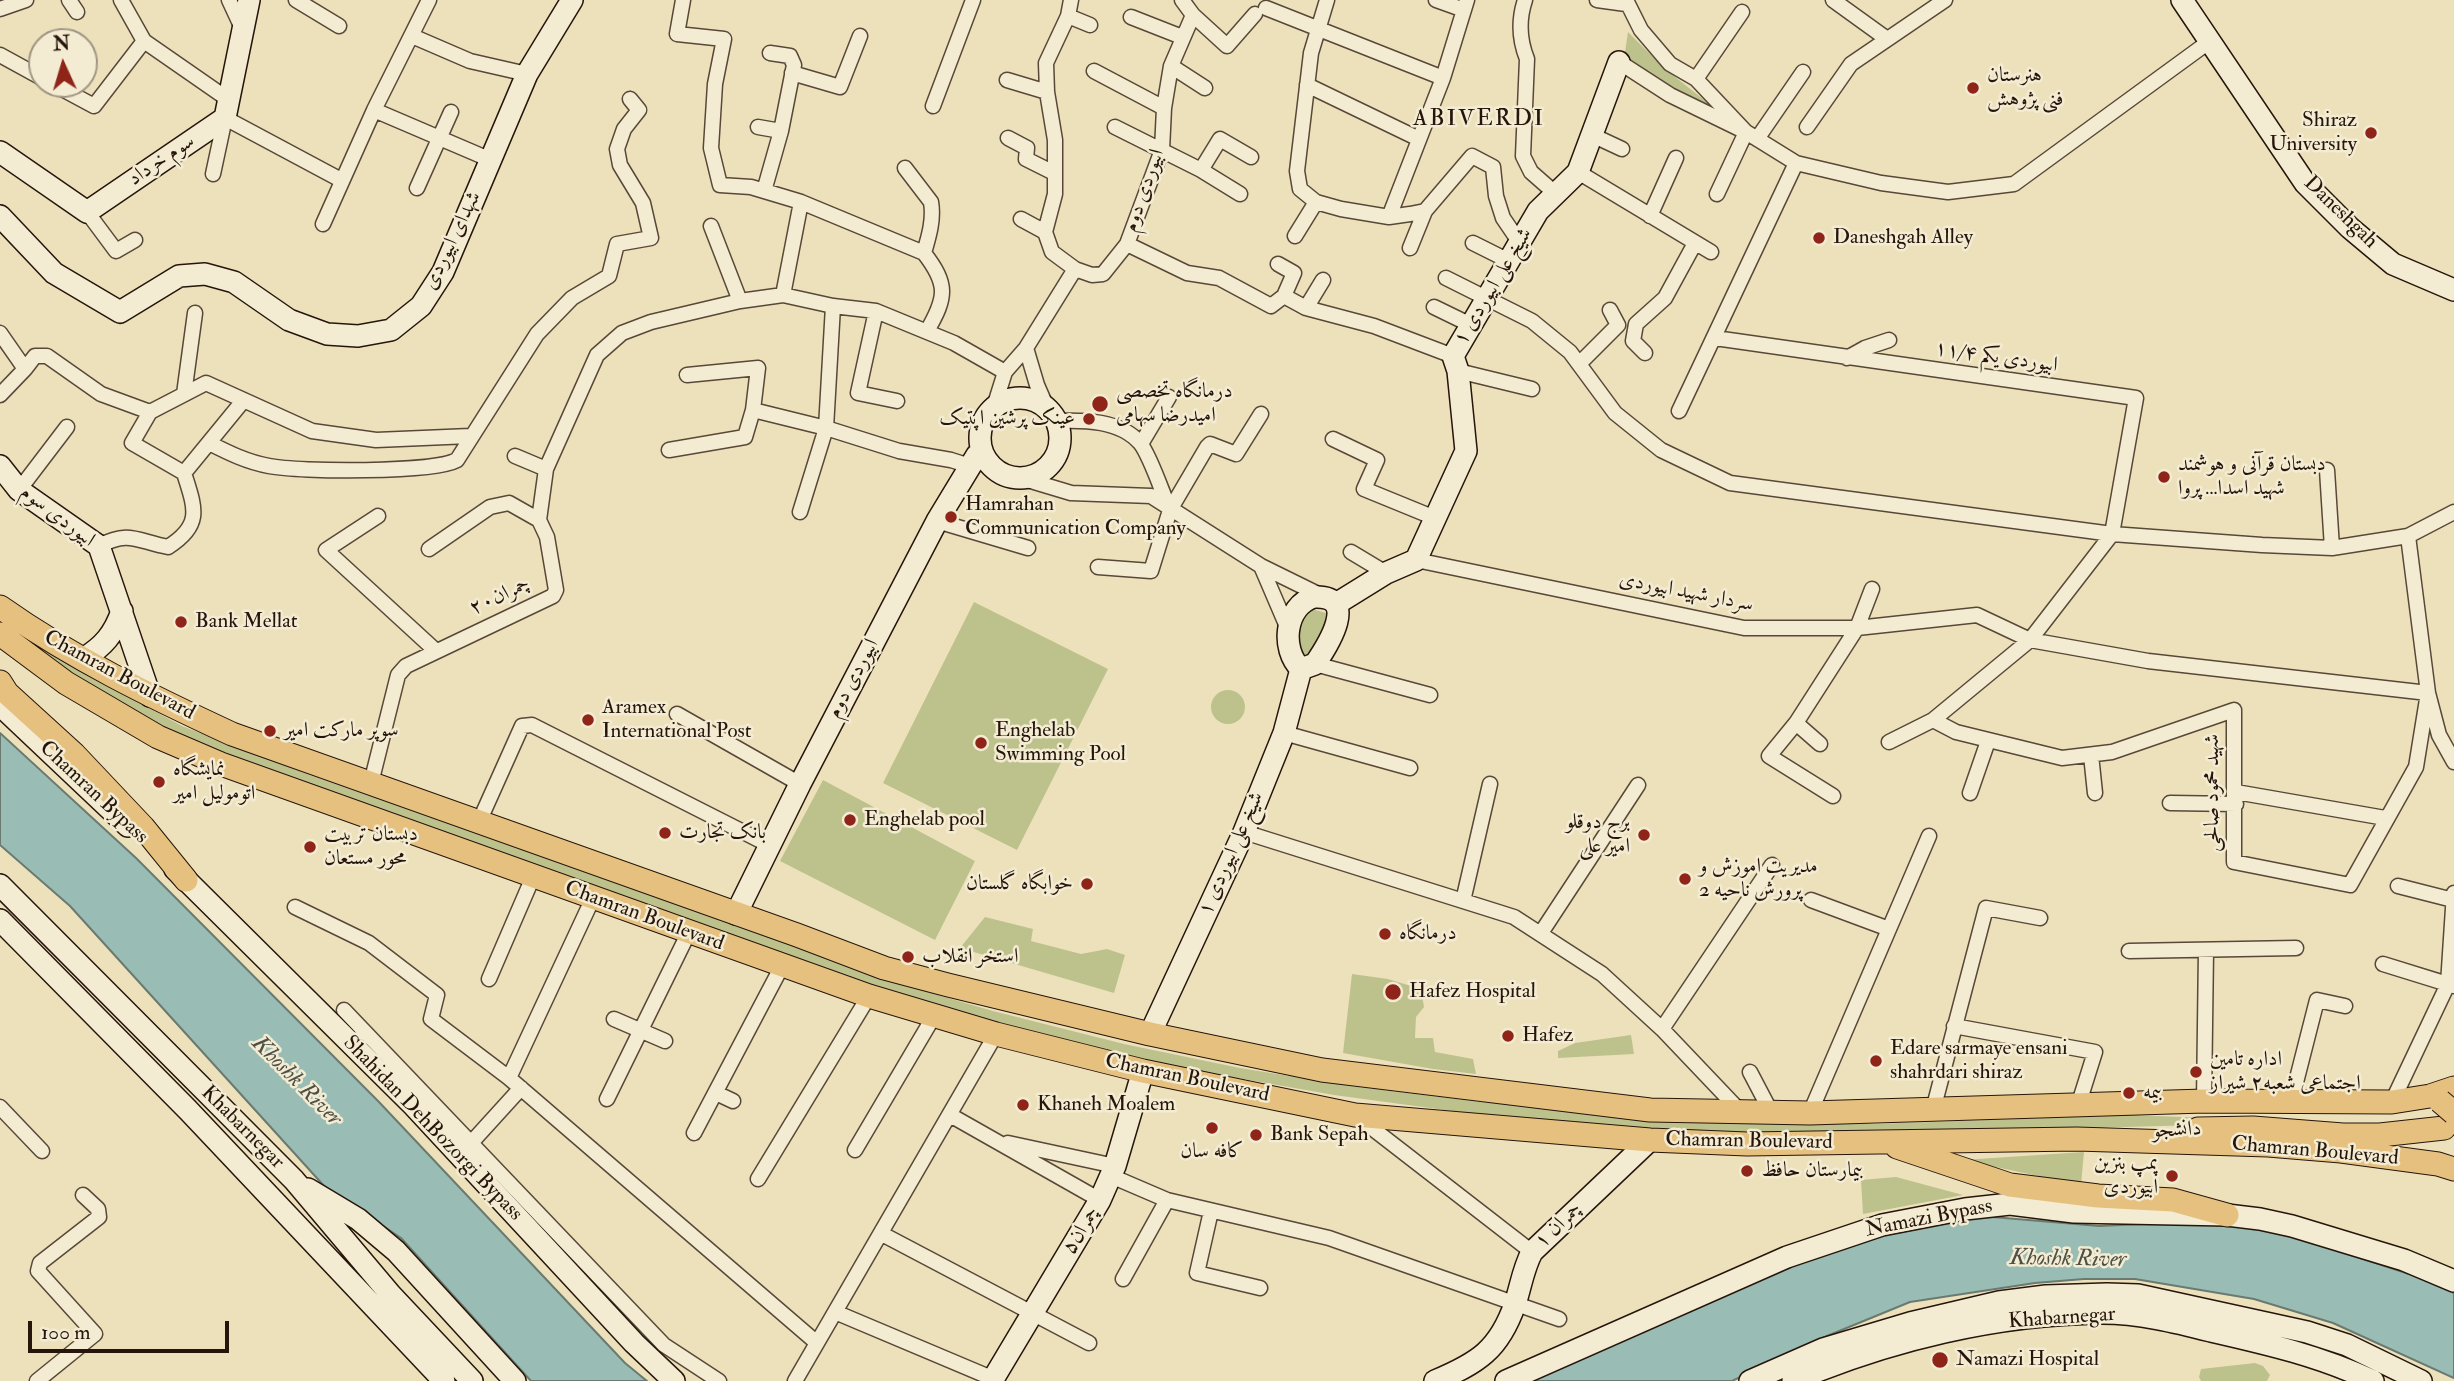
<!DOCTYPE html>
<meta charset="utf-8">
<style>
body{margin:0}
#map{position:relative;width:2454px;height:1381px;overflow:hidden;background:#ede1bc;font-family:"IM FELL Double Pica",serif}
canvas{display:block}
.north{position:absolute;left:28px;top:28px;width:70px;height:70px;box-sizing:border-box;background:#f3ecd3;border:2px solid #a19683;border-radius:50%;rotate:356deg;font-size:19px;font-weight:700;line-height:28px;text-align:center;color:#26150b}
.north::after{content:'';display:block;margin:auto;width:24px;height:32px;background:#8f2418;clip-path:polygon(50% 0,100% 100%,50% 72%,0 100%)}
.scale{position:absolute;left:28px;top:1321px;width:201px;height:32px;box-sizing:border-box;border:4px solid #26150b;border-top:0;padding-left:9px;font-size:21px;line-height:24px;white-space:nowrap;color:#26150b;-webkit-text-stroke:5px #f3ecd3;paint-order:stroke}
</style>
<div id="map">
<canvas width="2454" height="1381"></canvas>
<div class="north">N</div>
<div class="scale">100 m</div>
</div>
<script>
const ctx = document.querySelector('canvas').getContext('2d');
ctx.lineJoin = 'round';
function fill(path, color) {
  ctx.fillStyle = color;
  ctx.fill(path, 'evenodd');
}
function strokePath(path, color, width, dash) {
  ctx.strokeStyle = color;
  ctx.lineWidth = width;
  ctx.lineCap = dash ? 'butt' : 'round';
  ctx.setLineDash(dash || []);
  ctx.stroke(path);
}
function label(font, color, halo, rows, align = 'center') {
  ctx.font = font + ' "IM FELL Double Pica",Amiri,serif';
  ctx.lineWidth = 5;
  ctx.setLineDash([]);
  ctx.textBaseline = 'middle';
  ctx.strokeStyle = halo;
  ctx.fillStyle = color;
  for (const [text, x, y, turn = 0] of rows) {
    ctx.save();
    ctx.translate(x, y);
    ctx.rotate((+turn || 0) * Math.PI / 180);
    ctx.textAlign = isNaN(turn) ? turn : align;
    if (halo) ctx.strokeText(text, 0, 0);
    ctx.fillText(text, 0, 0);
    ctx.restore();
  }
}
const green = new Path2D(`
 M1628,32L1665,69L1717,110L1686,97L1624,59Z
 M974,602L1108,669L1017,850L883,783Z
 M1312,609L1326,613L1328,621L1304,663L1295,640L1302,614Z
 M0,614L74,667L182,726L307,774L900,984L993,1011L1124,1044L1240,1068L1358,1087L1473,1101L1670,1121L1874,1124L2131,1115L2236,1119L2237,1124L1903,1133H1769L1627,1128L1452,1111L1334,1095L1175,1067L1038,1035L892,994L188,741L108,701L0,626Z
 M1211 707a17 17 0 1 1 34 0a17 17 0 1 1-34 0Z
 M823,780L975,861L935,940L780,861Z
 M985,917L1033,929L1031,941L1081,954L1107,949L1125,955L1114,993L960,948Z
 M1352,974L1388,979L1421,989L1424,1007L1416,1017L1415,1038H1433L1435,1052L1473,1059L1476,1074L1433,1069L1343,1053Z
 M1631,1035L1634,1054L1558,1058V1051L1575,1043Z
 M2084,1152L2081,1185L1962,1160Z
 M1896,1177L1963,1195L1863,1214L1861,1180Z
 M2255,1363L2263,1366L2270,1375L2267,1381H2201L2199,1377L2201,1369Z`);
const water = new Path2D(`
 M0,733L136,858L379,1102L625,1363L647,1381H531L401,1238L325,1187L70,906L0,845Z
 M1981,1216L2099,1226L2189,1222L2257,1224L2412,1275L2454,1293V1378L2333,1323L2254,1299L2135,1279H2084L2035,1283L1910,1302L1827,1336L1732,1381H1526L1796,1263L1886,1234Z`);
const street = new Path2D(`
 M69,0L77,12
 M121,0L144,41L229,100
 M229,0L242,28
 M296,0L339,26
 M683,0L677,34L724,39L715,84L711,148L720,185L751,187L801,202L924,253
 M1071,0L1068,16L1046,63L1047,92L1055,140V194L1045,232L1052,252L1075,269
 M1327,0L1311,53L1297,171L1300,189L1316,202L1341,209L1389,217L1410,214L1425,211L1472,156L1493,167L1496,196L1503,218L1520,243
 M1436,0L1464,10
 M1525,0C1518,21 1519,39 1527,59L1523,156L1531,172L1556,194
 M1597,0L1626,4
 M1626,0L1641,30L1670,64L1696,79L1746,132L1796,163L1881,183L1948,192L2014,184L2210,41
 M1833,0L1887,39
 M1266,8L1443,78
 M0,9L26,0
 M1193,15L1227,46L1255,14
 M1068,16L1090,25
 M1131,17L1182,37
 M412,36L470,61L527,74
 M0,55L42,78
 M1619,62L1670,95L1746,132L1717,194
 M1171,66L1205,88
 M1094,71L1164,108
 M792,73L840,87L860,36
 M1696,79L1742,12
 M1007,80L1047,92
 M53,84L94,106L144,41
 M1307,85L1419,139
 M933,106L973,0
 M374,110L491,160
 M758,127L781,131
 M1115,127L1201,170L1240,194
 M1807,127L1851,64L1945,0
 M1592,135L1622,149
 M1008,138L1027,148L1026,159L1054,173
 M1757,139L1803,72
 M905,168L931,202C934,219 929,236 924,253C948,284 947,297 927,331
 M1201,170L1220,139L1251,157
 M1578,172L1711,252
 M213,174L225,118L341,180
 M417,188L451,112
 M764,191L781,131L794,65L790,56L770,53
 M87,212L116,251L135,240
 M1650,216L1676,158
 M1389,217L1443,78L1467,0
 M1021,219L1045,232
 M323,224L374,110L429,0
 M711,226L740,301
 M1295,236L1316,202
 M1473,243L1509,261
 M1127,244L1187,273L1219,278L1271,306L1284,296L1294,273L1278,264
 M1410,248L1425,211
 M1446,278L1532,321L1570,352L1615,413L1661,450L1730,483L2112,534L2262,545L2332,548L2408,536L2454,512
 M783,295L801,202
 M1284,296L1306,308L1374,326L1453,356
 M1434,307L1471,325
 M1306,308L1323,280
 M876,311L858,393L897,401
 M0,333L25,369L0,395
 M1715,338L2136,398L2112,534L2030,640L1933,720L1956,732L2062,758L2112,752L2234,710V862L2350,885L2416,767L2428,693
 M1026,348L1037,385L1047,408
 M1645,353L1633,341L1636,324L1665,298L1695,243
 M1847,358L1865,348L1889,340
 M1579,364L1618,325L1610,310
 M25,369L35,356H47L101,394L150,412
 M1458,371L1532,389
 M184,394L195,313
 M994,407L1005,372L1026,348L1075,269L1092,275L1103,274L1127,244L1162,150L1164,108L1171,66L1193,15L1182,0
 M753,410L826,428L899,451L951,460L970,466
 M1679,411L1796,163
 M150,412L206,383L312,431L376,440L470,436
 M1057,421C1084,420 1120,420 1140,443C1150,455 1162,492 1169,508
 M1333,439L1377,460L1364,489L1435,518
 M209,443C229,453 247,462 269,466C300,472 433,473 457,460L537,334L572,298L609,276L617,244L651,238L643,203L620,165L617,149L624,129L639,110L630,99
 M1141,444L1169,397
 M669,450L745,437L753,410L758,368L687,375
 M515,456L546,469
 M2327,470L2332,548
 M184,473L243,401
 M1021,478L1071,493L1151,496L1261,566L1322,596
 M19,490L67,427
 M800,512L826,428L833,306
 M378,516L326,550L436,651
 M937,521L1028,548
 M2408,536L2428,693L2439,735L2454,762
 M99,546C129,530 137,541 168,547C203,525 195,508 184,473L132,443L150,412
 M429,549L490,507L509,503L539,520
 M1351,552L1386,573
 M1416,560L1744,628H1857L1977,615L2030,640L2148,661L2428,693
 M1261,566L1288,629
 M1098,567L1151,571L1170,510L1207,447L1210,444L1236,454L1261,414
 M1315,664L1430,695
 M677,714L800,784
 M1796,723L1820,744
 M1284,733L1410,768
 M1889,742L1933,720
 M2091,755L2095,793
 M371,783L398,675L406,666L553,596L556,590L547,537L539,520L546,469L597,355L622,333L651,322L740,301L783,295L833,306L876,311L954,343L1005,372
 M2236,792L2385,818
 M1970,793L1988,741
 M1833,796L1769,756L1796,723L1857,628L1872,589
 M2170,803L2236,804
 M479,822L522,726L532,725L769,845
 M1244,832L1514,917L1602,974L1662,1029L1740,1111
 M2398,886L2453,900
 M1811,900L1889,929
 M1463,901L1490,784
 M295,907L369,943L437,995L431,1019L509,1078L817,1343
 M1541,933L1638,785
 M2129,951L2296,948
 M2383,964L2454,986
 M489,979L533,877
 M344,1010L664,1345L719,1381
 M614,1019L665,1041
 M1954,1026L2095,1052L2078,1106
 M1662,1029L1772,865
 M1750,1072L1771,1112
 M509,1078L593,898
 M716,1093L733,1101
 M607,1099L689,932
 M2204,1101L2206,950
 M2291,1102L2317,1000L2345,1006
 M2392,1102L2448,984L2454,893
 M0,1107L42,1151
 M1933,1110L1986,908L2040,918
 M1810,1113L1929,836
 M950,1115L1100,1200
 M1359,1118L1532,1252
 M694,1133L782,966
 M471,1143L521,1088
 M1008,1143L1115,1166
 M855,1150L934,1016
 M1111,1176L1167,1200L1329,1238L1559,1319
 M758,1179L869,996
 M1211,1211L1197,1273L1260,1288
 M882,1234L1089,1343
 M1123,1279L1167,1200
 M835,1312L994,1379
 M37,1381L95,1334L38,1271L40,1263L99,1217L98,1209L83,1195
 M795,1381L996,1034`);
const secondary = new Path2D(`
 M2182,0L2305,183L2350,228L2393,264L2454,290
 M0,152L87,212L225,118L249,0
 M0,216L54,273L120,312L179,276L205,274L234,282L289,320L327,334L358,336L391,330L421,306L443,272L527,74L572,0
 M980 438a40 40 0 1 1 80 0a40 40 0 1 1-80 0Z
 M0,466L19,490L99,546L150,696
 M1314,597C1360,595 1328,645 1315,664L1301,669C1280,649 1285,606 1314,597Z
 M1336,604L1386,573L1416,560L1466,451L1458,371L1453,356L1538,211L1578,172L1619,62
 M83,659C104,646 114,634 122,611
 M0,705L128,826
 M175,869L414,1106L634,1343L674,1381
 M0,885L294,1180L391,1295L472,1381
 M736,914L800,784L937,521L977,455
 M0,920L188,1110L444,1381
 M1150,1034L1244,832L1284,733L1301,669
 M308,1189L358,1219L396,1251L515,1381
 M992,1381L1100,1200L1115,1166L1143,1071
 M1435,1381C1478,1363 1499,1350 1515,1304C1521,1286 1523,1269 1532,1252L1650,1140
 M1506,1381L1787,1257L1882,1225L1965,1209L2010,1204L2074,1212L2227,1215L2260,1219L2292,1226L2404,1260L2454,1281
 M1750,1381L1823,1349L1910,1323L1999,1302L2046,1296L2107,1294L2138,1295L2307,1332L2347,1345L2421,1381
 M1793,1381C1889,1340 1997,1314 2102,1313C2139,1313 2176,1322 2211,1331C2268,1344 2320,1356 2373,1381`);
const primary = new Path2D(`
 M0,607C72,658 152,697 232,734L797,935L884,968L948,985L1150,1034L1322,1070L1650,1110L1810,1113L2204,1101L2392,1102L2430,1096L2454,1088
 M0,634L66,683L158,737L221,764L869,996L996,1034L1143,1071L1355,1115L1650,1140L1747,1144L2077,1139L2268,1145L2341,1151L2438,1164L2454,1169
 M0,682L7,693L74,754L143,827L186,880
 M2198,1129L2253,1128L2343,1135H2380L2444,1128
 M1897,1147L2010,1185L2098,1196L2173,1200L2227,1215`);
const primaryBridge = new Path2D(`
 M2440,1101L2454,1113`);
const markers = [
 [1973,88,7,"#8f2418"],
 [2371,133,7,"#8f2418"],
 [1819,238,7,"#8f2418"],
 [1100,404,9,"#8f2418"],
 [1089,419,7,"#8f2418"],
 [2164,477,7,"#8f2418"],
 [951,517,7,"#8f2418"],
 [181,622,7,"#8f2418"],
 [588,720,7,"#8f2418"],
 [270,731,7,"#8f2418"],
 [981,743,7,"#8f2418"],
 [159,782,7,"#8f2418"],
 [850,820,7,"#8f2418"],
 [665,833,7,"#8f2418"],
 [1644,835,7,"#8f2418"],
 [310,847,7,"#8f2418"],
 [1685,879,7,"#8f2418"],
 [1087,884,7,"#8f2418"],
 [1385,934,7,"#8f2418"],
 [908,957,7,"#8f2418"],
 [1393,992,9,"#8f2418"],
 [1508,1036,7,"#8f2418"],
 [1876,1061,7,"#8f2418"],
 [2196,1072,7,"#8f2418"],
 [2129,1093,7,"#8f2418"],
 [1023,1105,7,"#8f2418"],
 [1212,1128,7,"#8f2418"],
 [1256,1135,7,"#8f2418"],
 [1747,1171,7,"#8f2418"],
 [2172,1176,7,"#8f2418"],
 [1940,1360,9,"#8f2418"]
];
const poiNames = [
 ["هنرستان",1987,76],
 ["فنی پژوهش",1987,100],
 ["Shiraz",2357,121,"right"],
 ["University",2357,145,"right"],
 ["Daneshgah Alley",1833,238],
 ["درمانگاه تخصصی",1116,392],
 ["امیدرضا سهامی",1116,416],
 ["عینک پرشین اپتیک",1075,419,"right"],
 ["دبستان قرآنی و هوشمند",2178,465],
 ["شهید اسدا... پروا",2178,489],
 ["Hamrahan",965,505],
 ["Communication Company",965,529],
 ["Bank Mellat",195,622],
 ["Aramex",602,708],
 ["International Post",602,732],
 ["سوپر مارکت امیر",284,731],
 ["Enghelab",995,731],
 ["Swimming Pool",995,755],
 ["نمایشگاه",173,770],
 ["اتومولیل امیر",173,794],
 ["Enghelab pool",864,820],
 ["برج دوقلو",1630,823,"right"],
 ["امیر علی",1630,847,"right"],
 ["بانک تجارت",679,833],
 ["دبستان تربیت",324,835],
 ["محور مستعان",324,859],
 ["مدیریت اموزش و",1699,867],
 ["پرورش ناحیه 2",1699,891],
 ["خوابگاه گلستان",1073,884,"right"],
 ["درمانگاه",1399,934],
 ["استخر انقلاب",922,957],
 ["Hafez Hospital",1409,992],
 ["Hafez",1522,1036],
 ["Edare sarmaye ensani",1890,1049],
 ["shahrdari shiraz",1890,1073],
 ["اداره تامین",2210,1060],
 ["اجتماعی شعبه۲ شیراز",2210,1084],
 ["بیمه",2143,1093],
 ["Khaneh Moalem",1037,1105],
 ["Bank Sepah",1270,1135],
 ["کافه سان",1212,1152,"center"],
 ["پمپ بنزین",2158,1164,"right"],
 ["ابیوردی",2158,1188,"right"],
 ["بیمارستان حافظ",1761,1171],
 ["Namazi Hospital",1956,1360]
];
const streetNames = [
 ["سوم خرداد",162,161,-34],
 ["ابیوردی دوم",1145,191,-71],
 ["Daneshgah",2340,213,44],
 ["شهدای ابیوردی",453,241,-64],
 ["شیخ علی ابیوردی ۱",1494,287,-59],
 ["۱۱/۴ ابیوردی یکم",1996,358,8],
 ["ابیوردی سوم",57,517,37],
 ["سردار شهید ابیوردی",1686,593,11],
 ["چمران۲۰",500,597,-25],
 ["Chamran Boulevard",119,676,28],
 ["ابیوردی دوم",854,679,-62],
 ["Chamran Bypass",93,793,43],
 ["شهید محمود صالحی",2213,793,-90],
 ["شیخ علی ابیوردی ۱",1232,854,-66],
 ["Chamran Boulevard",644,917,20],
 ["Chamran Boulevard",1187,1079,12],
 ["Khabarnegar",242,1128,45],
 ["Shahidan DehBozorgi Bypass",432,1129,46],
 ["دانشجو",2177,1131,-3],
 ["Chamran Boulevard",1749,1142,1],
 ["Chamran Boulevard",2315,1152,5],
 ["Namazi Bypass",1929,1219,-11],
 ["چمران ۱",1559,1226,-44],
 ["چمران۵",1082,1231,-59],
 ["Khabarnegar",2062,1319,-4]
];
const neighbourhoodNames = [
 ["ABIVERDI",1479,120]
];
const waterNames = [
 ["Khoshk River",296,1082,45],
 ["Khoshk River",2068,1260,1]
];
fill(green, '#bdc28d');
fill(water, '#99bdb4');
strokePath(water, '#6b7a70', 2);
strokePath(street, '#584837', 17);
strokePath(secondary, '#26150b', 24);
strokePath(primary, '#26150b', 25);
strokePath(street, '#f3ecd3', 14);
strokePath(secondary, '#f3ecd3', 21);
strokePath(primary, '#e6c07e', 23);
strokePath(primaryBridge, '#26150b', 25, []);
strokePath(primaryBridge, '#e6c07e', 23);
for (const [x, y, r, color] of markers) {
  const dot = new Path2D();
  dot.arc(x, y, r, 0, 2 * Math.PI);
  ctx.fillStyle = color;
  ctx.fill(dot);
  strokePath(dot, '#f3ecd3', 2.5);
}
label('21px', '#26150b', '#f3ecd3', poiNames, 'left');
label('21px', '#26150b', '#f3ecd3', streetNames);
ctx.letterSpacing = '2px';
label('23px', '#26150b', '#f3ecd3', neighbourhoodNames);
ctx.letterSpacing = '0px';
label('italic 23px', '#4e5046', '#f3ecd3', waterNames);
</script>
